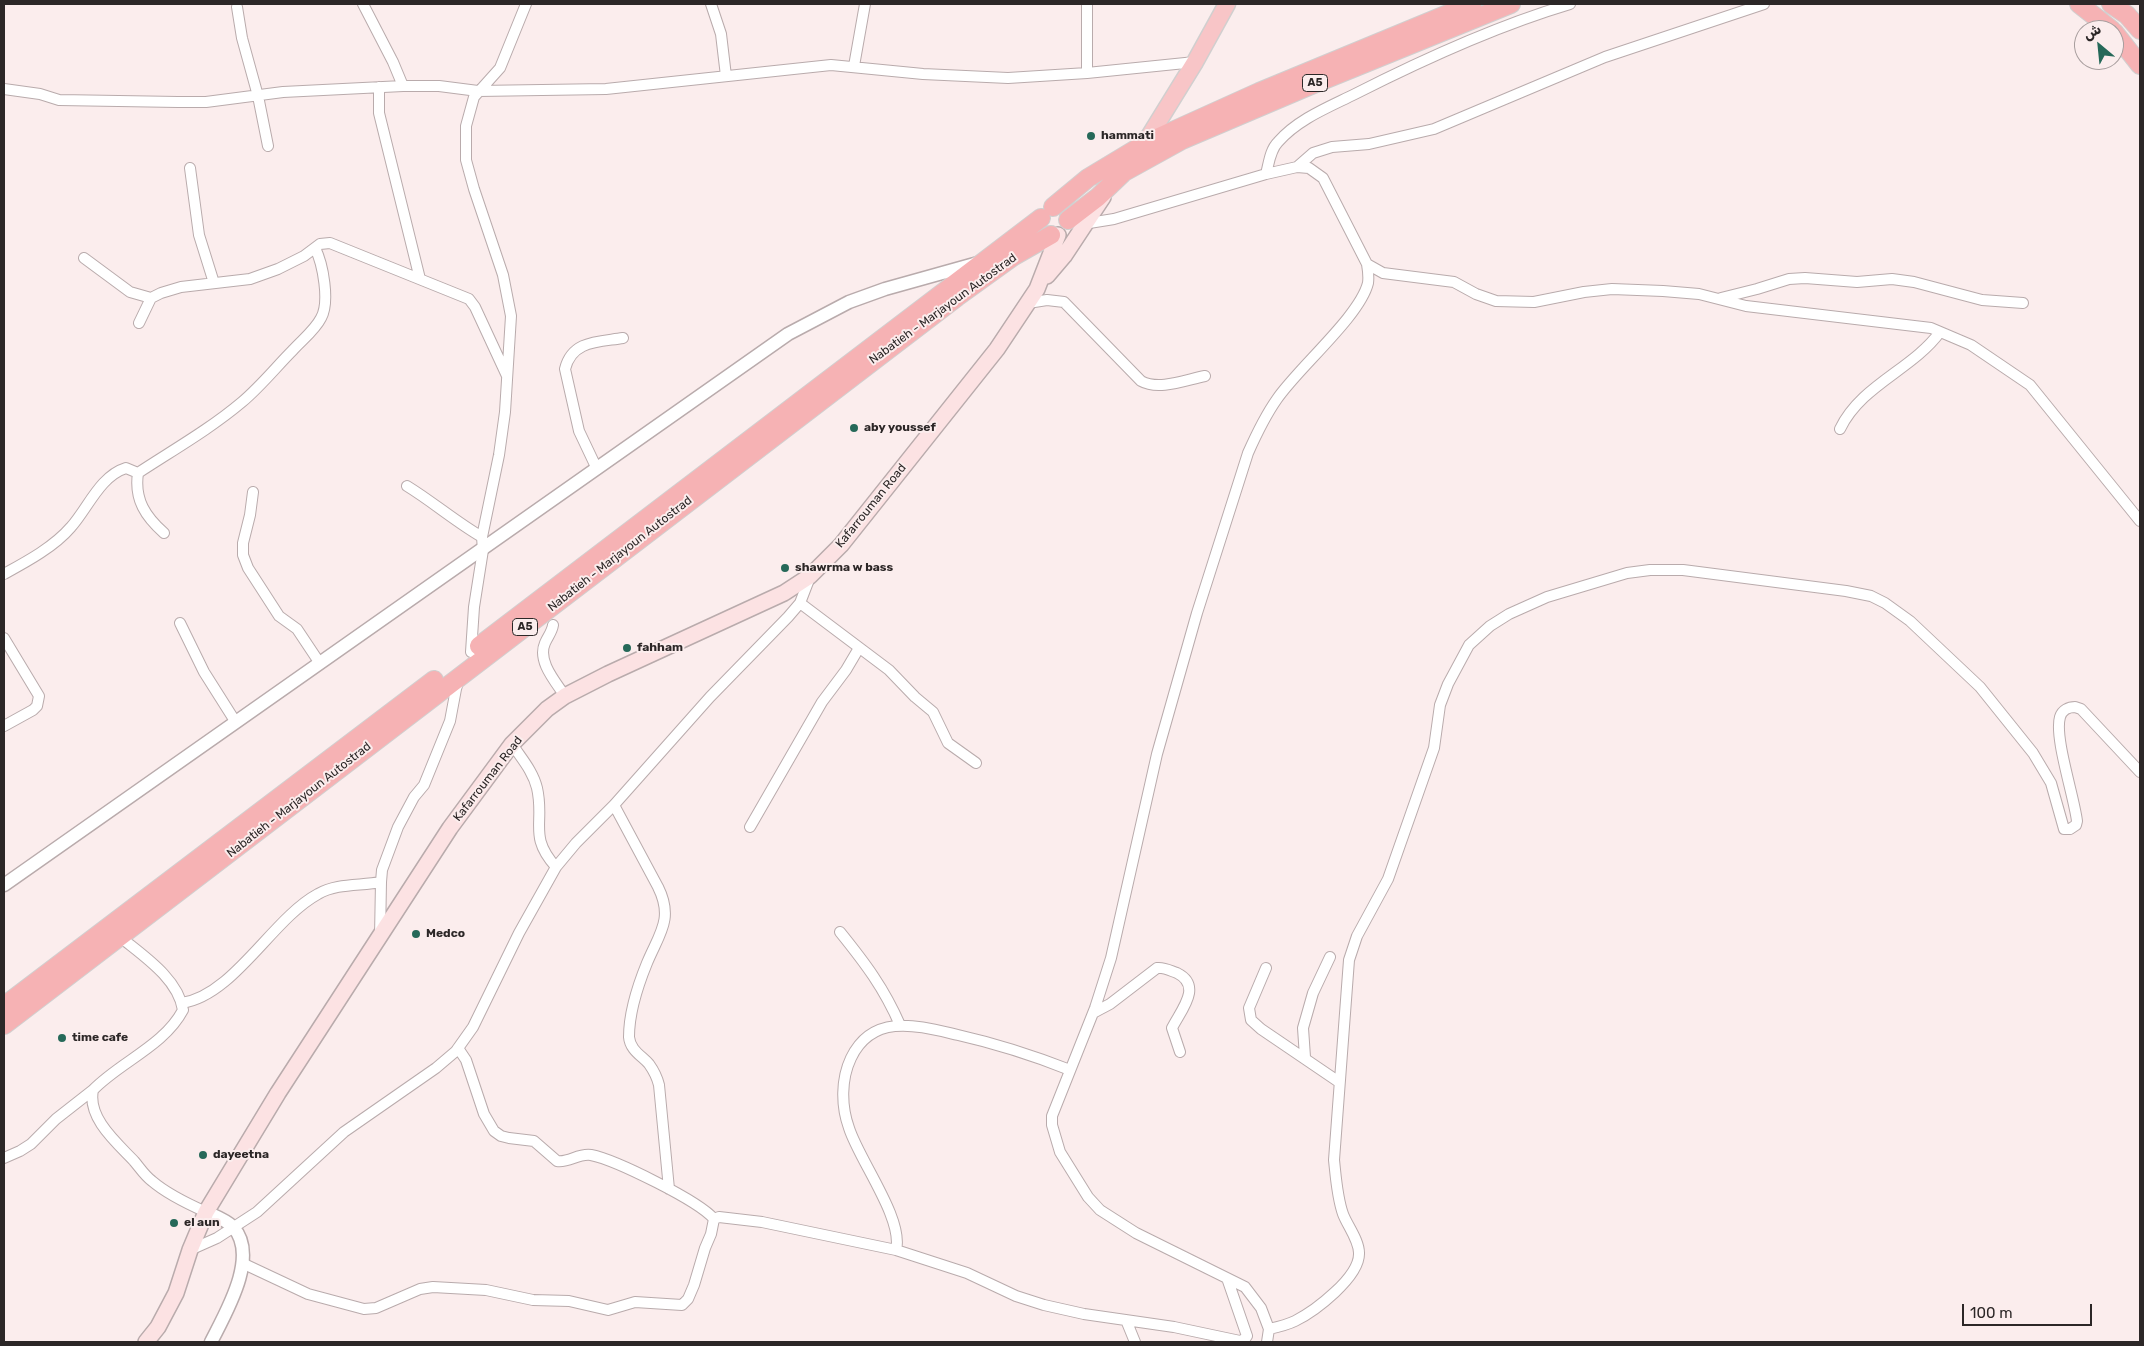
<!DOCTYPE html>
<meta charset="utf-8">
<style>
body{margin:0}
#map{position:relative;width:2144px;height:1346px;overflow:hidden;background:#fbeded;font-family:Rubik,Vazirmatn,sans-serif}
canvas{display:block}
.frame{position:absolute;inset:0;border:5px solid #2c2727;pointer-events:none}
.north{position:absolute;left:2074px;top:20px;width:50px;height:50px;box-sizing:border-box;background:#fbeded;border:1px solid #a89e9e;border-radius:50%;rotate:332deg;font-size:14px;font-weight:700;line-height:20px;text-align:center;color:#2c2727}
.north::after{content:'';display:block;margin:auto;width:18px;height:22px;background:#266959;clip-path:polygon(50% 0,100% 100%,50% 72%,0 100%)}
.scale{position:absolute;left:1962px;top:1304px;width:130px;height:22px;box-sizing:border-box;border:2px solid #2c2727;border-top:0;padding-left:6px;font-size:15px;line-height:18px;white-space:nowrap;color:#2c2727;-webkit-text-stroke:4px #fbeded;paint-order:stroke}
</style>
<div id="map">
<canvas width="2144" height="1346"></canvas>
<div class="frame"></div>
<div class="north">ش</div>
<div class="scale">100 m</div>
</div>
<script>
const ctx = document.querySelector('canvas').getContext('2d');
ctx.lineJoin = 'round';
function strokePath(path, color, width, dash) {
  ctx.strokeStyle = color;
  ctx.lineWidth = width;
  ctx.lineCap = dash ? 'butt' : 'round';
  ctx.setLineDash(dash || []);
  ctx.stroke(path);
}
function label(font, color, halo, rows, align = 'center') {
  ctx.font = font + ' Rubik,sans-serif';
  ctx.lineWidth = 4;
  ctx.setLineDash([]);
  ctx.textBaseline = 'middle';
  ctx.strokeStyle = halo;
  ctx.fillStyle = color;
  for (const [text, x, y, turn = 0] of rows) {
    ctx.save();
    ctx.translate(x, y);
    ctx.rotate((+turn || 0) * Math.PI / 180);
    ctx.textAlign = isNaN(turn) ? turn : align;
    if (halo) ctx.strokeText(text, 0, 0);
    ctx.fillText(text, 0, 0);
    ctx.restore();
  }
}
const minor = new Path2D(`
 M363,4L393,62L403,86
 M711,4L721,34L726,76
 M237,7L242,38L258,96L268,146
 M854,66L865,4
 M1087,73V4
 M379,87V113L420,279
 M4,89L40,94L59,100L178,102H206L283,92L403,86H439L478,91L606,89L831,65L923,74L1008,78L1087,73L1195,62
 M1297,167L1313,153L1332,147L1369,144L1434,129L1605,57L1764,4
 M190,168L199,235L214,283
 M1266,174C1269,163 1270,150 1278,142C1298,119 1329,107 1355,94C1424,59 1496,26 1570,4
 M1083,224L1114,219L1266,174L1297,167L1309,168L1323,178L1367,264C1368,270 1369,276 1368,283C1360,316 1298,368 1277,399C1265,416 1256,435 1248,453L1197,613L1157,754L1111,958L1095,1008L1052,1116V1125L1060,1152L1088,1197L1100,1210L1136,1233L1245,1287L1261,1308L1269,1329L1267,1342
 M84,258L130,292L151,298
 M1367,264L1383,273L1454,282L1476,294L1496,301L1534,302L1584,292L1612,289L1663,291L1699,294L1746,306L1931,328L1971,345L2030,385L2140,521
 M1721,298L1757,289L1789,279L1805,278L1857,282L1892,279L1914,282L1982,300L2023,303
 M1028,303L1047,300L1064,302L1141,381C1159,391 1185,380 1205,376
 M139,323L151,298L161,293L181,287L250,279L278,269L304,256L320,244L330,243L469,299L475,307L507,376
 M1840,429C1861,385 1912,370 1940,332
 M597,469L579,431L565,369C572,340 599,342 623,338
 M407,486C433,502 456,522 482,537
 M253,492L250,515L243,543V555L248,568L279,616L297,629L319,662
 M164,533C146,517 134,500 138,473C173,450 210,429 242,402C261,386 276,367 293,350C302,340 315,330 321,318C330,302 323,264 315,248
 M4,574C26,562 54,547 71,527C88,508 100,476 126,468L138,473
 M800,603L889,670L915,697L933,712L948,743L976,763
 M180,623L204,672L235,721
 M553,625C552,632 548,636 545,643C537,661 555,681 565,696
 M4,638L39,696L37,706L33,710L4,726
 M471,652L474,607L483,550L482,537L499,455L505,412L511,316L503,275L474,189L466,160V126L474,97L500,68L526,4
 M512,744C521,758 533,771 537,788C545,823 528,836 556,867
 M614,805L658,887C674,919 659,934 647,963C638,985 629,1012 629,1037C630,1050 642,1056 649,1064C654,1071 657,1077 659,1085L669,1189
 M750,827L822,702L846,670L859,648
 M840,932C865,963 884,988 900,1025
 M119,936C142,955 178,978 183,1010C164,1046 120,1062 93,1090C87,1118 117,1143 134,1161C140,1168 145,1176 152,1181C167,1194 188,1204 206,1212
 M380,936L381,882
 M1266,968L1249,1008L1251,1020L1261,1029L1339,1082
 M182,1003C234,995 272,919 318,894C337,883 360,886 381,882L382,870L398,827L414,797L424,785L450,721L456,689L459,679
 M1093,1013L1110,1004L1157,968C1164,967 1171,971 1177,973C1203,986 1181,1010 1172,1028L1180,1052
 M458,1048L466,1060L484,1114L494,1131L501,1136L509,1138L534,1141L557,1161C569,1163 578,1153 591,1155C616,1160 699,1201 714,1219
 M1305,1057L1303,1028L1313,993L1330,957
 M4,1158L20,1151L31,1144L56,1119L93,1090
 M190,1250L217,1238L257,1212L344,1132L436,1068L456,1051L473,1027L519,933L556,867L576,843L614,805L710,697L788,617L800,603L810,577
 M896,1250L967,1273L1016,1296L1044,1305L1084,1314L1174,1327L1240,1341L1245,1339L1247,1336L1227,1278
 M242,1263L308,1294L364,1309L376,1308L420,1289L433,1287L486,1290L533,1300L569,1301L608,1310L635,1302L682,1305L688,1299L694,1285L705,1248L711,1234L714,1219L719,1217L762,1222L896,1250C904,1219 859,1160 849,1128C841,1106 841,1079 851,1058C873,1012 919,1026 958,1035C998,1044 1032,1055 1070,1070
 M1126,1320L1135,1342
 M1269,1329C1278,1327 1287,1325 1295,1321C1315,1311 1360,1277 1359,1253C1359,1240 1347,1225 1343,1214C1337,1197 1336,1178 1334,1160L1349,960L1357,936L1388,879L1434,748L1440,705L1448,684L1469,645L1490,626L1509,614L1547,597L1627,573L1650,570H1683L1846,591L1871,596L1885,603L1910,621L1980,687L2033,753L2051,783L2064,829H2070L2076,825L2077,821C2074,796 2054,737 2060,717C2062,710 2069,707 2075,707L2081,709L2140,772`);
const tertiary = new Path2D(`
 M4,885L788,334L849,302L885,289L978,263
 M206,1212C215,1216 226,1220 233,1227C260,1256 225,1314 211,1342`);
const secondary = new Path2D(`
 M1047,276L1064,256L1103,197
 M146,1342L158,1327L176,1293L190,1250L206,1212L278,1093L450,828L512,744L547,709L565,696L608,674L784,593L810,576L841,545L997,349L1037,289L1058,235`);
const primary = new Path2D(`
 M1142,148L1195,62L1227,4`);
const trunk = new Path2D(`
 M2079,4L2112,30
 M2111,4L2127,15L2140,30
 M2114,32L2140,65
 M1053,207L1088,178L1146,143L1259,92L1472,4
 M1068,220L1098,197L1124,172L1182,140L1309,86L1511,4
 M479,646L1041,218
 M4,1006L434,680
 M4,1025L957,297L1014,256L1051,235`);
const markers = [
 [1091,136,5,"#266959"],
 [854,428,5,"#266959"],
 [785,568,5,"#266959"],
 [627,648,5,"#266959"],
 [416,934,5,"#266959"],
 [62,1038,5,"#266959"],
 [203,1155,5,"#266959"],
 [174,1223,5,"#266959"]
];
const shields = [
 [1315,83,25],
 [525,627,25]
];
const shieldNames = [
 ["A5",1315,83],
 ["A5",525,627]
];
const poiNames = [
 ["hammati",1101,136],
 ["aby youssef",864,428],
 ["shawrma w bass",795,568],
 ["fahham",637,648],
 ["Medco",426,934],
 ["time cafe",72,1038],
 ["dayeetna",213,1155],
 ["el aun",184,1223]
];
const streetNames = [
 ["Nabatieh - Marjayoun Autostrad",943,309,-36],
 ["Kafarrouman Road",871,506,-51],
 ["Nabatieh - Marjayoun Autostrad",620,554,-38],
 ["Kafarrouman Road",488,779,-52],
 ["Nabatieh - Marjayoun Autostrad",299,800,-38]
];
strokePath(minor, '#b9abac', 12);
strokePath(tertiary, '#b9abac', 15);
strokePath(secondary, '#b9abac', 18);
strokePath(primary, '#d1cfcf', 19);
strokePath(trunk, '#d1cfcf', 20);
strokePath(minor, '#fff', 10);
strokePath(tertiary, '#fff', 12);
strokePath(secondary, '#fce2e3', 15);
strokePath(primary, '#f8c5c7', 16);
strokePath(trunk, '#f6b2b4', 18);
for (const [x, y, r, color] of markers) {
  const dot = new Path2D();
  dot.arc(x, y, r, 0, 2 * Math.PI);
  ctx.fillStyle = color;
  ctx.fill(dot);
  strokePath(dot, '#fbeded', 2);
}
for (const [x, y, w] of shields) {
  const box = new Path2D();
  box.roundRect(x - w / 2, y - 8.5, w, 17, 4);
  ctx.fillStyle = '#fbeded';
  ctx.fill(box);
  strokePath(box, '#2c2727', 1);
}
label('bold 11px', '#2c2727', null, shieldNames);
label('bold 12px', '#2c2727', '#fbeded', poiNames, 'left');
label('12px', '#2c2727', '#fbeded', streetNames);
</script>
